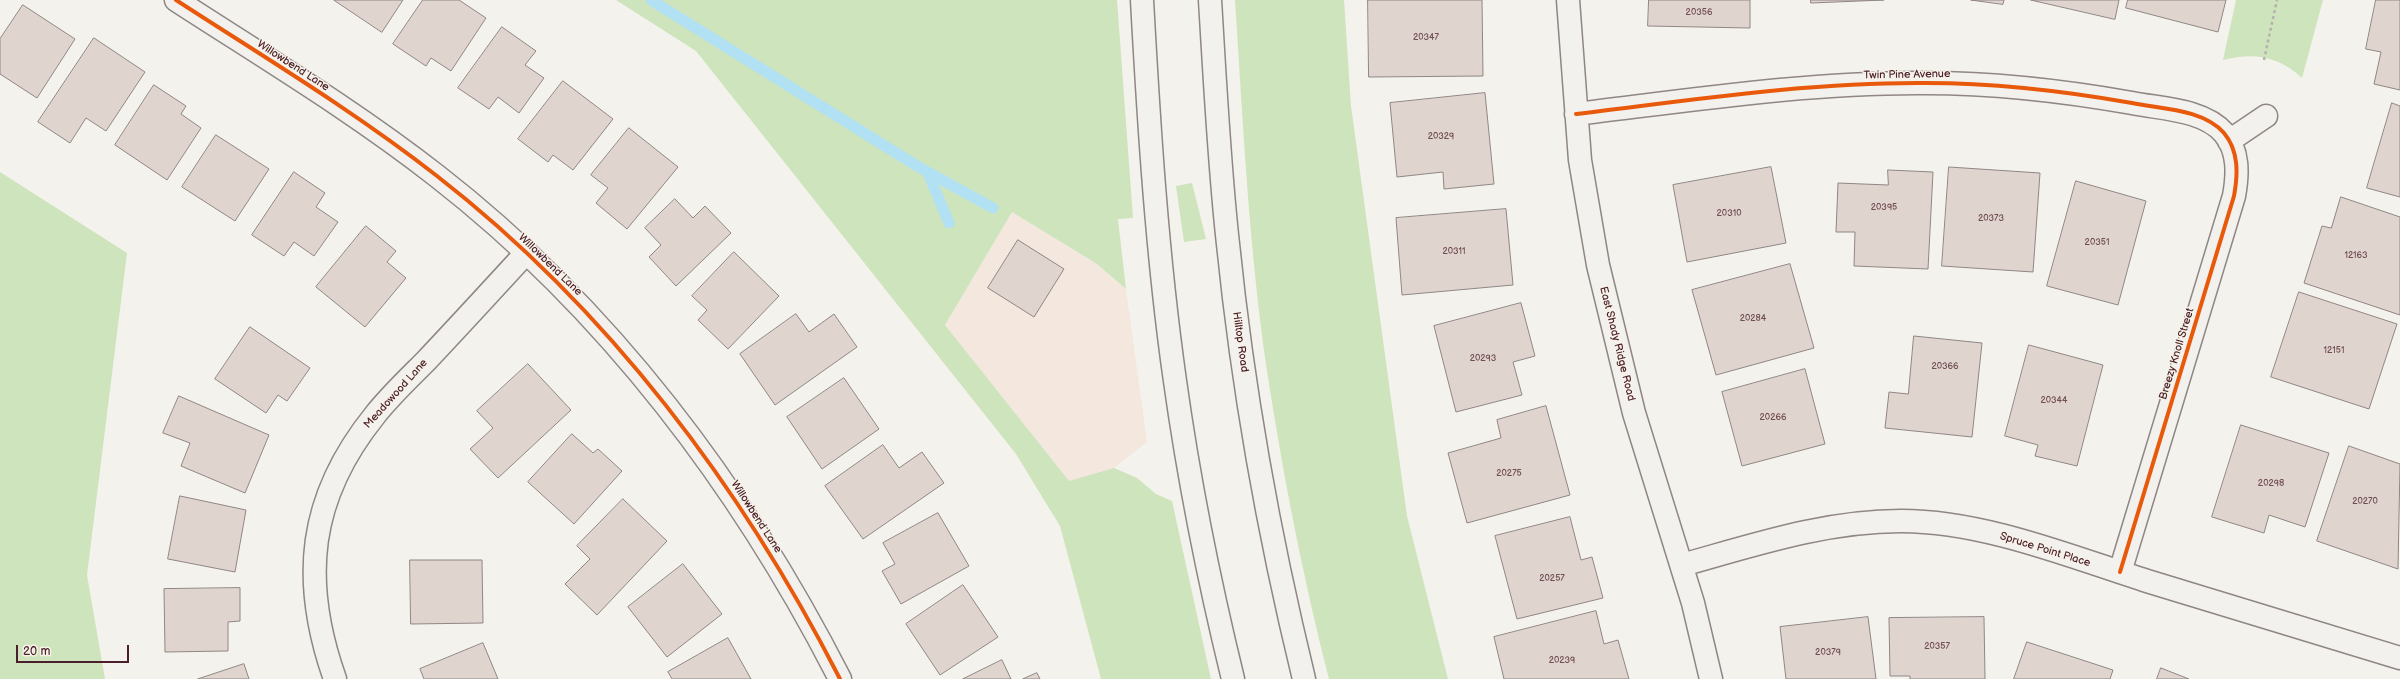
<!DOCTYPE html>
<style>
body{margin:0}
#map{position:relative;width:2400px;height:679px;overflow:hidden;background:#f4f2ec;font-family:"Balsamiq Sans",sans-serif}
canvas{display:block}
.scale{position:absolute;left:16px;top:645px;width:113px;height:18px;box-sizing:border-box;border:2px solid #4a1f2b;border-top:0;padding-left:5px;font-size:12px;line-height:14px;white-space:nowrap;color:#4a1f2b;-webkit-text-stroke:3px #f7f3e8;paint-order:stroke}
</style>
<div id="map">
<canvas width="2400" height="679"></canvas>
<div class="scale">20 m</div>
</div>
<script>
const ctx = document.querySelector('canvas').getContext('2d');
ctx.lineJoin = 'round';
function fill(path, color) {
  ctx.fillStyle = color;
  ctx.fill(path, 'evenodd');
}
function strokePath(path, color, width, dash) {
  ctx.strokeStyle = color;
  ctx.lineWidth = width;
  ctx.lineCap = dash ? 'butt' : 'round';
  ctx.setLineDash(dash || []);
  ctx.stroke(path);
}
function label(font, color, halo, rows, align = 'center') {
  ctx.font = font + ' "Balsamiq Sans",sans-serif';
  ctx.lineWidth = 3;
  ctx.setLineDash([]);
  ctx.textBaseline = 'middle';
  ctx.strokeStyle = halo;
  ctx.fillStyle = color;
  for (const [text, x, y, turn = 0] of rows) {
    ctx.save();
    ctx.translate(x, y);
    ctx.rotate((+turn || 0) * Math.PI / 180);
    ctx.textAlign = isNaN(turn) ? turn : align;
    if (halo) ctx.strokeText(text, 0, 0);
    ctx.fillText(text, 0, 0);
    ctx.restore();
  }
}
const built = new Path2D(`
 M1012,212L1097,264L1126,289L1147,442L1114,468L1069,482L945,325Z`);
const green = new Path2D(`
 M616,0H1117L1133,218L1118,219L1126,289L1097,264L1012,212L945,325L1069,481L1114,468L1137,478L1156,494L1172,501L1211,679H1101L1060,526L1016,454L696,51Z
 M1235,0H1344L1351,106L1407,516L1448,679H1329C1303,578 1283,475 1267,371C1249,249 1243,123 1235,0Z
 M2236,0H2323L2302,78C2279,56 2253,52 2223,60Z
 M0,172L127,253L87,575L105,679H0Z
 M1192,183L1206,239L1184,242L1176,186Z`);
const stream = new Path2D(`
 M651,0L917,166L993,208
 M928,173L949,223`);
const building = new Path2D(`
 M334,0H403L382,32Z
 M423,0H459L486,18L451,71L431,58L426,66L393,44Z
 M1368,0H1482L1483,76L1369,77Z
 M1649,0H1750V28L1648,26Z
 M1811,0H1884L1811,3Z
 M1971,0H2004L2003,4Z
 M2031,0H2119L2115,19Z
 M2128,0H2226L2218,32L2126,8Z
 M2376,0H2400V90L2374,84L2381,52L2366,49Z
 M23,5L75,39L37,98L0,74V39Z
 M502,27L536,51L525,65L544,78L519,113L498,97L489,109L458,88Z
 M94,38L145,72L106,131L86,118L70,143L38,122Z
 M563,81L613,119L573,170L553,155L548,162L518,139Z
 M154,85L186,106L181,114L201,128L167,180L115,145Z
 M1485,93L1494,184L1444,189L1443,172L1397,177L1390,103Z
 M2392,103L2400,106V197L2367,188Z
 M629,128L678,167L627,229L596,203L608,188L591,175Z
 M216,135L269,169L235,221L182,187Z
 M1771,167L1786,243L1687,262L1673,185Z
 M1949,167L2040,173L2033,272L1942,266Z
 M1888,170L1933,172L1928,269L1854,266L1855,232H1836L1838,183L1888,185Z
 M294,172L325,193L316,207L338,222L314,256L294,242L284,256L252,235Z
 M2076,181L2146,201L2118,305L2047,286Z
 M2341,197L2400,217V315L2304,283L2322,226L2331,228Z
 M675,199L693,218L705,206L731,233L676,286L649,257L661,245L645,228Z
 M1506,209L1513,285L1402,295L1396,218Z
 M366,226L396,251L387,262L406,278L365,327L316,287Z
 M1018,240L1064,269L1034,317L988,288Z
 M734,252L779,296L728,349L698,320L707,310L692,296Z
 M1790,264L1814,348L1716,375L1692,290Z
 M2299,292L2397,324L2369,409L2271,377Z
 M1521,303L1535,356L1513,362L1522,395L1456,412L1434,326Z
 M796,314L809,332L834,314L857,347L775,405L740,354Z
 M250,327L310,368L287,401L278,395L266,413L215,379Z
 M1914,336L1982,343L1972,437L1885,428L1889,392L1908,394Z
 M2029,345L2103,365L2077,466L2035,456L2038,445L2005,436Z
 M528,364L571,410L498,478L470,449L493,428L477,411Z
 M1805,369L1825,444L1742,466L1722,392Z
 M844,378L879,429L822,469L787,417Z
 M179,396L269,435L245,493L181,466L190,443L163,433Z
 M1546,406L1570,495L1467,523L1448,453L1501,438L1497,420Z
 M2241,425L2329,453L2305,527L2269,515L2264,533L2212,517Z
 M572,434L593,453L598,449L622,471L574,524L528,482Z
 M883,445L899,468L922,452L944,483L863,539L825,486Z
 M2349,446L2400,464L2398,569L2317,541Z
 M180,496L246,510L235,572L168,559Z
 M623,499L667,541L597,615L565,584L590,559L577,546Z
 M938,513L969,566L901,604L882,571L895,564L883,543Z
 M1570,517L1581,560L1592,557L1603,598L1517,619L1495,536Z
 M410,560H482L483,623L411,624Z
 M683,564L722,614L667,657L628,607Z
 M963,585L998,637L940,675L906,624Z
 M240,588V621L228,622V651L165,652L164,589Z
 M1596,611L1604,644L1618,640L1629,679H1504L1494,637Z
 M1868,617L1876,679H1786L1780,627Z
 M1984,617L1985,679H1910V676H1890L1889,618Z
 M728,638L751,679H672L668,672Z
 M2027,642L2113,670L2110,679H2014Z
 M483,643L498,679H424L420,669Z
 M1002,660L1011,679H963Z
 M244,664L249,679H198Z
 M2161,668L2189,679H2157Z
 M1037,673L1040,679H1023Z`);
const path = new Path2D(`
 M2264,60L2277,0`);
const minor = new Path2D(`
 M176,0C264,57 354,111 437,176C608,309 742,487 840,679
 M1568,0L1580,160L1598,265L1634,413L1693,603L1711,679
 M1576,114C1692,100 1809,82 1926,83C1995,83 2064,91 2132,103C2161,109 2203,109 2224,133C2239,151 2238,174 2234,196L2120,572
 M2229,141L2266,116
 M1682,565C1754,545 1825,521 1901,521C1983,521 2069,556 2147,581C2231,607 2316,632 2400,658
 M335,679C300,580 308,498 375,415C390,396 408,379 425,362C459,326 492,290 526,253`);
const secondary = new Path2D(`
 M1142,0C1149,127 1157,255 1175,381C1189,481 1209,581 1233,679
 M1210,0C1215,81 1219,163 1228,244C1243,391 1269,536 1304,679`);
const cycleway = new Path2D(`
 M176,0C264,57 354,111 437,176C608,309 742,487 840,679
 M1576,114C1692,100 1809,82 1926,83C1995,83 2064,91 2132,103C2161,109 2203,109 2224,133C2239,151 2238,174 2234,196L2120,572`);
const numberNames = [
 ["20356",1699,13],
 ["20347",1426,38],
 ["20329",1441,137],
 ["20395",1884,208],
 ["20310",1729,214],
 ["20373",1991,219],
 ["20351",2097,243],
 ["20311",1454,252],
 ["12163",2356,256],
 ["20284",1753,319],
 ["12151",2334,351],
 ["20293",1483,359],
 ["20366",1945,367],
 ["20344",2054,401],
 ["20266",1773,418],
 ["20275",1509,474],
 ["20298",2271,484],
 ["20270",2365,502],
 ["20257",1552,579],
 ["20357",1937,647],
 ["20379",1828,653],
 ["20239",1562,661]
];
const streetNames = [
 ["Willowbend Lane",293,66,33],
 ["Twin Pine Avenue",1907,75,-1],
 ["Willowbend Lane",550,265,44],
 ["Hilltop Road",1240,342,82],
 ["East Shady Ridge Road",1617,344,76],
 ["Breezy Knoll Street",2177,354,-73],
 ["Meadowood Lane",396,394,-48],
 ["Willowbend Lane",756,517,57],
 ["Spruce Point Place",2045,550,17]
];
fill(built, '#f3e7de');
fill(green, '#cee4bc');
strokePath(stream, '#b2e1f4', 11);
fill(building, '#e0d4ce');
strokePath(building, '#8f8685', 1);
strokePath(minor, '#8f8685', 25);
strokePath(secondary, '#8f8685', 25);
strokePath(path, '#b6b0ae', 2.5, [3, 3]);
strokePath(minor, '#f2f1ed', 22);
strokePath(secondary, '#f2f1ed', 22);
strokePath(cycleway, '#e8590c', 4);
label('9px', '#704c54', null, numberNames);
label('11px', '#4a1f2b', '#f7f3e8', streetNames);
</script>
